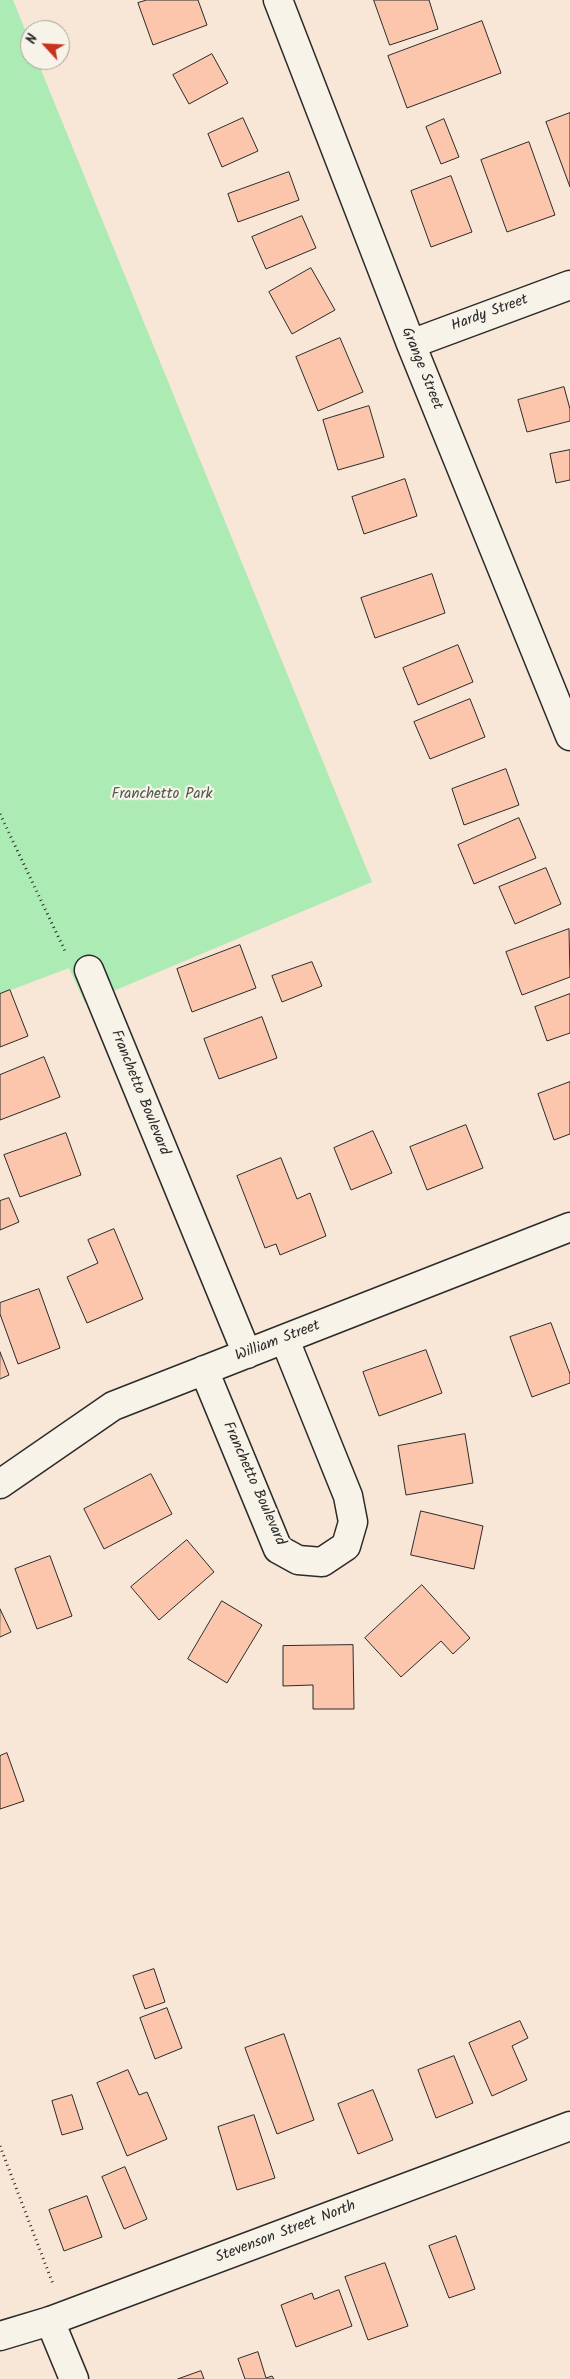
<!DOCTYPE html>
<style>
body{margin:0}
#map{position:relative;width:570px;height:2379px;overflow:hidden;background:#f8e6d6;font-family:Kalam,sans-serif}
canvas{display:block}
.north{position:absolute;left:20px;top:20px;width:50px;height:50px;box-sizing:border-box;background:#f7f3e8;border:1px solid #a5a39c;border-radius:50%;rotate:295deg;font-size:14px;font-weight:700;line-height:20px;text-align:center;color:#2b2b2b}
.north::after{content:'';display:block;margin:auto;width:18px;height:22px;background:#c8321e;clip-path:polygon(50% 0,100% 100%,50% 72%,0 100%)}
</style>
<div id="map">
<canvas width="570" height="2379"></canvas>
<div class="north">N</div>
</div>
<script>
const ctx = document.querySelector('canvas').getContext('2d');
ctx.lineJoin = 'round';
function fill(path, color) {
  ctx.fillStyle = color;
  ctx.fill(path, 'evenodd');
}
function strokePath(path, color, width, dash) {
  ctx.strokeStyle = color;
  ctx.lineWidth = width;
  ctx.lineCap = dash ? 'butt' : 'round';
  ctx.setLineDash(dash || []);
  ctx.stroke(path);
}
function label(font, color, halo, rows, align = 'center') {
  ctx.font = font + ' Kalam,sans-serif';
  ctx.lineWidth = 4.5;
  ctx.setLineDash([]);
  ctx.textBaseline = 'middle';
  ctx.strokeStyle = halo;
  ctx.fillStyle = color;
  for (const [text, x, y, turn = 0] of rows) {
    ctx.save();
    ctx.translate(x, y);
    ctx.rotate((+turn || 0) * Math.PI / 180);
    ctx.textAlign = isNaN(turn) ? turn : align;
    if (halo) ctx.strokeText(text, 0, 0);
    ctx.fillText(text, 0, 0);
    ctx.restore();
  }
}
const green = new Path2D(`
 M0,0H13L30,42V60H37L372,882L85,1003L69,968L0,994Z`);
const building = new Path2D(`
 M147,0H198L207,25L153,45L138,3Z
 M374,0H429L438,29L390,45Z
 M482,21L501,73L407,108L388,56Z
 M212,54L228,83L189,104L173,75Z
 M570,113V187L546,122Z
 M243,118L258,151L222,167L208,134Z
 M444,119L459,157L441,164L426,127Z
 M529,142L555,215L507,232L481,160Z
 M289,172L299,200L238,222L228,194Z
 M451,176L472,232L431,247L411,191Z
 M302,216L316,248L266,269L252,237Z
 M311,268L335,310L292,334L269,292Z
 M340,338L363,392L318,411L296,357Z
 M564,387L570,409V421L527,432L518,400Z
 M369,406L384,457L338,470L323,420Z
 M570,450V480L556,483L550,454Z
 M405,479L417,516L364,534L352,497Z
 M432,574L445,613L375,638L361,598Z
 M458,645L473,682L418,705L403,668Z
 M470,699L485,737L430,759L414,722Z
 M506,769L519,805L464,825L452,789Z
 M519,818L536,858L474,884L458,845Z
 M546,868L561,904L515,924L499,887Z
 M569,929L570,977L522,995L506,952Z
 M240,945L256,988L192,1012L177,969Z
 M312,962L322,986L282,1002L272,976Z
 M10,990L28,1036L0,1047V994Z
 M570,994V1033L547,1041L535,1007Z
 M262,1017L277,1058L219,1079L204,1039Z
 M44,1057L60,1097L0,1120V1075Z
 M570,1082V1134L554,1140L538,1094Z
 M466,1125L483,1168L427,1190L410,1147Z
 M373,1131L392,1173L351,1190L334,1148Z
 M66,1133L81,1175L20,1197L4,1155Z
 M281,1158L297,1199L310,1193L326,1236L280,1255L276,1244L265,1248L237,1176Z
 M9,1198L19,1222L0,1230V1201Z
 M114,1229L143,1299L87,1323L67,1277L98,1263L88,1240Z
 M39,1289L60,1348L18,1364L0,1314V1303Z
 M551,1323L570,1374V1383L532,1397L510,1337Z
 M426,1350L442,1393L379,1416L363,1372Z
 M0,1352L9,1375L0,1379Z
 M465,1434L473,1483L406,1495L398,1446Z
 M151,1474L172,1514L104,1549L84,1509Z
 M421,1511L483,1526L474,1569L411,1555Z
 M187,1540L214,1572L159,1620L131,1587Z
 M50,1556L72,1616L37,1629L15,1569Z
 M422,1585L470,1638L453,1654L441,1641L401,1677L365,1638Z
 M222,1601L262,1625L227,1683L188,1659Z
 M0,1609L11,1632L0,1637Z
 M353,1645L354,1709H313V1685L283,1686V1646Z
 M7,1753L24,1801L0,1809V1756Z
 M154,1969L165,2002L145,2009L133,1976Z
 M167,2008L182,2048L155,2059L140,2018Z
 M520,2021L528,2038L512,2046L527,2080L492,2096L469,2043Z
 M284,2034L314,2120L277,2134L245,2048Z
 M454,2056L473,2103L436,2118L418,2070Z
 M128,2070L139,2095L147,2092L167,2139L127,2156L97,2083Z
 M373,2090L393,2140L358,2154L338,2104Z
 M72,2095L83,2129L62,2135L52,2101Z
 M254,2115L275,2178L237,2190L218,2127Z
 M125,2167L147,2219L124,2229L102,2177Z
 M87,2196L102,2237L64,2251L49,2210Z
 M456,2236L475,2289L449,2298L429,2246Z
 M385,2263L408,2326L368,2340L345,2277Z
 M339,2290L352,2326L296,2347L281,2305L312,2293L314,2299Z
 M258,2352L266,2378L272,2376L274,2379H245L238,2359Z
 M201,2371L204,2379H178Z`);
const path = new Path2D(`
 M0,814L65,951
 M0,2146L53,2284`);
const minor = new Path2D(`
 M278,0L411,344L570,736
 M411,344L570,285
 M89,970L247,1354
 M204,1370L278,1549L298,1560L322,1562L346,1546L353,1522L348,1496L285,1340
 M0,1484L113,1406L570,1227
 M50,2321L74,2379`);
const secondary = new Path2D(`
 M0,2336L50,2321L570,2126`);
const streetNames = [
 ["Hardy Street",490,314,-20],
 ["Grange Street",421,369,68],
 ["Franchetto Boulevard",139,1093,68],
 ["William Street",278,1342,-21],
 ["Franchetto Boulevard",253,1484,66],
 ["Stevenson Street North",286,2233,-21]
];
const parkNames = [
 ["Franchetto Park",162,795]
];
fill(green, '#acebb3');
fill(building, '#fbc6ac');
strokePath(building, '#2b2b2b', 1);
strokePath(minor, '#2b2b2b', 31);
strokePath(secondary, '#2b2b2b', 31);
strokePath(path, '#2b2b2b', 3, [1, 4]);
strokePath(minor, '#f7f3e8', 28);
strokePath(secondary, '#f7f3e8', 28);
label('15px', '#2b2b2b', '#f7f3e8', streetNames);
label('15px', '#4b5b4d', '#f7f3e8', parkNames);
</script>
